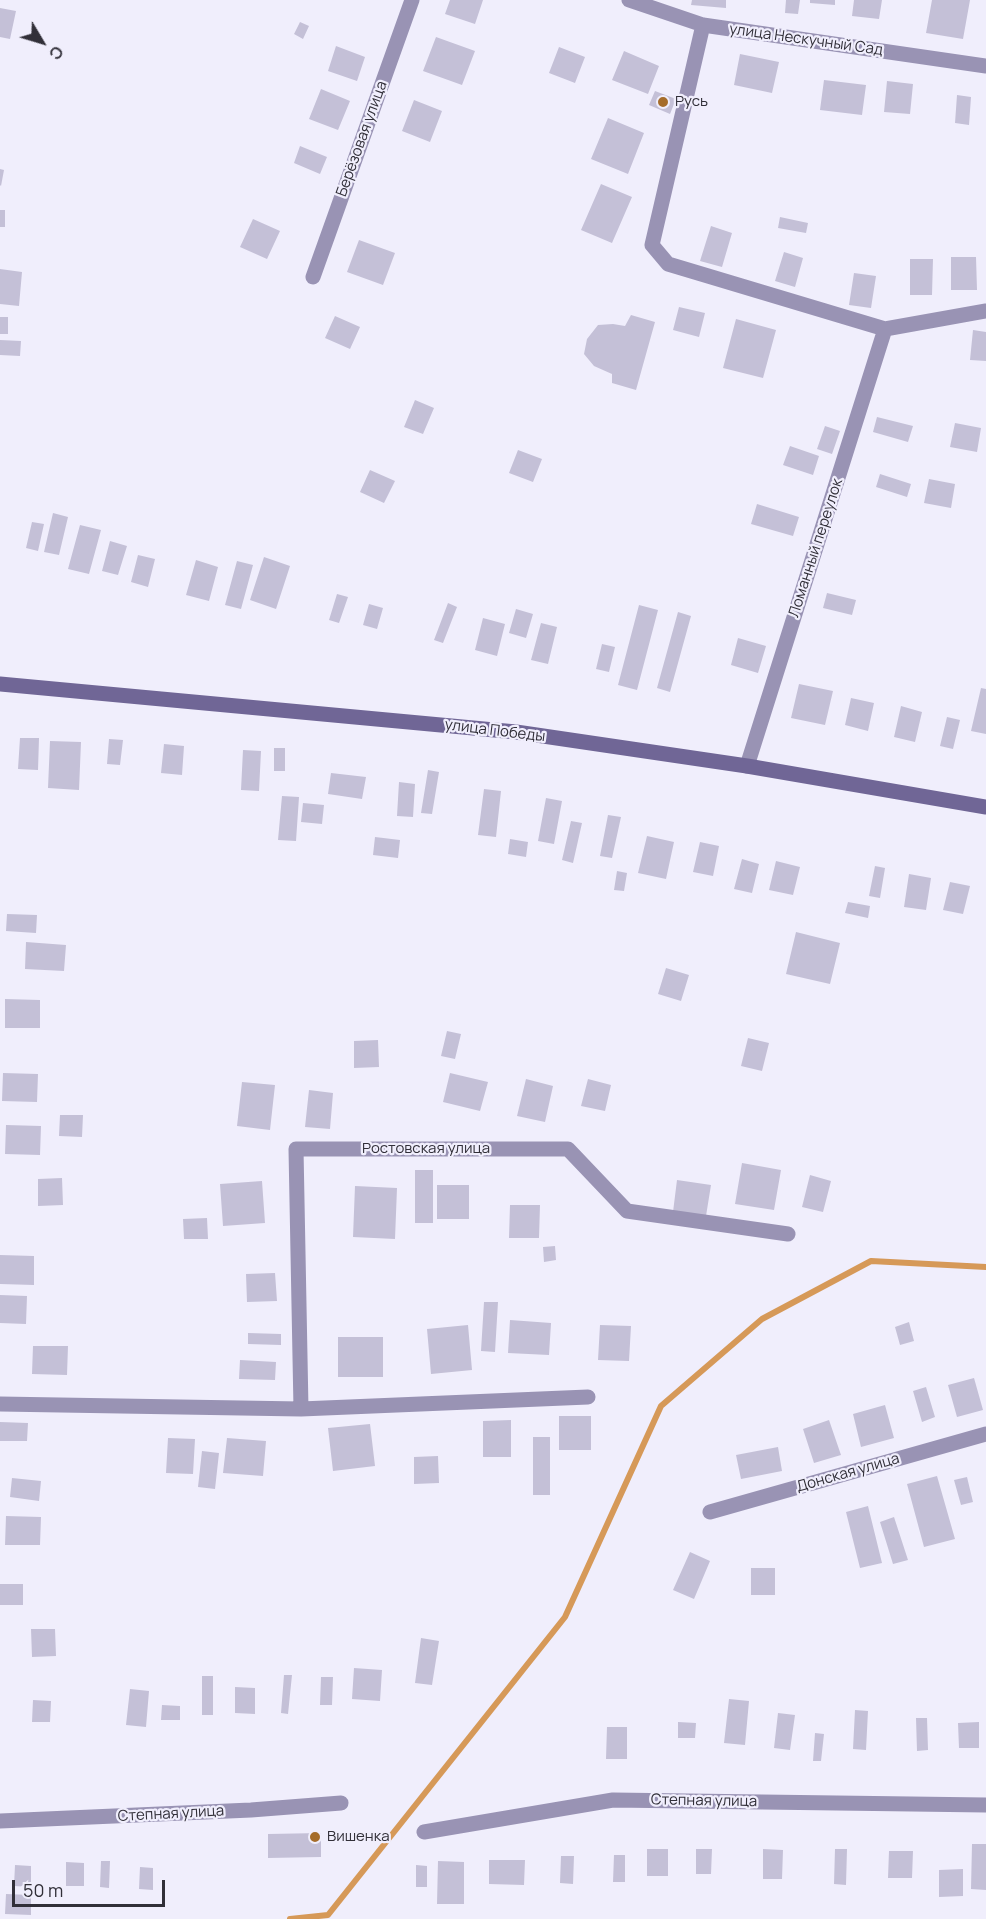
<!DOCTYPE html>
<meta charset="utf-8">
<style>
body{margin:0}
#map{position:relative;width:986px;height:1919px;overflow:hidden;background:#f0eefc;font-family:Manrope,sans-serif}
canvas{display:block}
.north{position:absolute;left:12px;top:12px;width:60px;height:60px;-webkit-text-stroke:4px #f0eefc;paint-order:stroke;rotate:128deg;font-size:16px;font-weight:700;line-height:24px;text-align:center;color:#312f38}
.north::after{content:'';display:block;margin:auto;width:21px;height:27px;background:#312f38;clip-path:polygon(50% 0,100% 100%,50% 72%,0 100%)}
.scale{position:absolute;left:12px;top:1880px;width:153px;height:27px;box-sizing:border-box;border:3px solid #312f38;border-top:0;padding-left:8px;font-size:18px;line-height:21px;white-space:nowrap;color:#312f38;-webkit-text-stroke:4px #f0eefc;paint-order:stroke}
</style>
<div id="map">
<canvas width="986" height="1919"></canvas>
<div class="north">С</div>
<div class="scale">50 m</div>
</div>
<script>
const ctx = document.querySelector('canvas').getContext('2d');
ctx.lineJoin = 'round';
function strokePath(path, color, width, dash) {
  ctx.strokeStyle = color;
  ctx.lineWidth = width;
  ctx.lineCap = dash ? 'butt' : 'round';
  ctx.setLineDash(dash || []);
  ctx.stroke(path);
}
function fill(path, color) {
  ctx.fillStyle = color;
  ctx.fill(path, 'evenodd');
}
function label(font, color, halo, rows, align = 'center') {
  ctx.font = font + ' Manrope,sans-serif';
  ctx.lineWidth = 4.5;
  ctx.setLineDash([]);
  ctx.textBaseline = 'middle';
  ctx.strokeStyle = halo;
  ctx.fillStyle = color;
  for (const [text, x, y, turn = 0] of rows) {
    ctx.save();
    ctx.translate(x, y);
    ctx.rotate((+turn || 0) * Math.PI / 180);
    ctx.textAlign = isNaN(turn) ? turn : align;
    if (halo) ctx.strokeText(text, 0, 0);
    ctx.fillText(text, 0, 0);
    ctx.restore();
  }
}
const stream = new Path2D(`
 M290,1919L328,1915L565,1617L661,1406L762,1319L871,1261L986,1267`);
const building = new Path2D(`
 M450,0H483L475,24L445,14Z
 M692,0H726V8L691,5Z
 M786,0H800L798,14L785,13Z
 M810,0H835V5L810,3Z
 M854,0H882L879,19L852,16Z
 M932,0H970L963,39L926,33Z
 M0,8L16,11L10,39L0,37Z
 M300,22L309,26L303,39L294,34Z
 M436,37L475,51L462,85L423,71Z
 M336,46L365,57L357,81L328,71Z
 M559,47L585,57L575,83L549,73Z
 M624,51L659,66L648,94L612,80Z
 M740,54L779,62L772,93L734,85Z
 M824,80L866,85L862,115L820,110Z
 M887,81L913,84L910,114L884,112Z
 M321,89L350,101L338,130L309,119Z
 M655,91L676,99L670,114L649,105Z
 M957,95L971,97L969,125L955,123Z
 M414,100L442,111L430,142L402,131Z
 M608,118L644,133L628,174L591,159Z
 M300,146L327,157L320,174L294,163Z
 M0,169L4,170L1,186L0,185Z
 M601,184L632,197L612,243L581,230Z
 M0,210H5V227H0Z
 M780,217L808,223L806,233L778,228Z
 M253,219L280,231L267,259L240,247Z
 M711,226L732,233L722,267L700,261Z
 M359,240L395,253L383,285L347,272Z
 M784,252L803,258L795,287L775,281Z
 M951,257H976L977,290H951Z
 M910,259H933L932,295H910Z
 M0,269L22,272L19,306L0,304Z
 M854,273L876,276L871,308L849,305Z
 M679,307L705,313L699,337L673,330Z
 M631,315L655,322L636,390L612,383V374L594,366L584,354L587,339L598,325L613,324L625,326Z
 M335,316L360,327L350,349L325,338Z
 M0,317H8V334H0Z
 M736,319L776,330L763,378L723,368Z
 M973,330L986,332V361L970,360Z
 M0,340L21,341L20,356L0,355Z
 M415,400L434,408L423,434L404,427Z
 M877,417L913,426L908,442L873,432Z
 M955,423L981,428L977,452L950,447Z
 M825,426L840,431L832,454L817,449Z
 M790,446L819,456L813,475L783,465Z
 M518,450L542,459L533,482L509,473Z
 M370,470L395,481L384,503L360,492Z
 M880,474L911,484L907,497L876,487Z
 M929,479L955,484L951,508L924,503Z
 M757,504L799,517L793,536L751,524Z
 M53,513L68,517L59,555L44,552Z
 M32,522L44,524L38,551L26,548Z
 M80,525L101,530L89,574L68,569Z
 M110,541L127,546L118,575L102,571Z
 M138,555L155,559L148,587L131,582Z
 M264,557L290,566L276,609L250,600Z
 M196,560L218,567L209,601L186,595Z
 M237,561L253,565L241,609L225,605Z
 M827,593L856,600L852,615L823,608Z
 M337,594L348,597L339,623L329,620Z
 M448,603L457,607L443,643L434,640Z
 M369,604L383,608L377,629L363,625Z
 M639,605L658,610L637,690L618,685Z
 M516,609L533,614L526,638L509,633Z
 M678,612L691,616L670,692L657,688Z
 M483,618L505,624L497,656L475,650Z
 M541,623L557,627L548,664L531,660Z
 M738,638L766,646L758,673L731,665Z
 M602,644L615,647L609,672L596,669Z
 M799,684L833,691L825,725L791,718Z
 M981,688L986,689V734L971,731Z
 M851,698L874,703L868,731L845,725Z
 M901,706L922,712L915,742L894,737Z
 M947,717L960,720L953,749L940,746Z
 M20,738H39L38,770L18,769Z
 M109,739L123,740L120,765L107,764Z
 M50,741L81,742L79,790L48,788Z
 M164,744L184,746L182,775L161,773Z
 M274,748H285V771H274Z
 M243,750L261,751L259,791L241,790Z
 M428,770L439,772L432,814L421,813Z
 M331,773L366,777L362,799L328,794Z
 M399,782L415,784L413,817L397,816Z
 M484,789L501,791L496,837L478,835Z
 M282,796L299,797L296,841L278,840Z
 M546,798L562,801L554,844L538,841Z
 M303,803L324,805L322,824L301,822Z
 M608,815L621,817L612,858L600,856Z
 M571,821L582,823L573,863L562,860Z
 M647,836L674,842L666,879L638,873Z
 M375,837L400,840L398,858L373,855Z
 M510,839L528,842L526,857L508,854Z
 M700,842L719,846L713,876L693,872Z
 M742,859L759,864L752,893L734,889Z
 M776,861L800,867L793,895L769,890Z
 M875,866L885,868L880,898L869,896Z
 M617,871L627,873L624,891L614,890Z
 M909,874L931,878L926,910L904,907Z
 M950,882L970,886L963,914L943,910Z
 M848,902L870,906L868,918L845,913Z
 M7,914L37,915L36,933L6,931Z
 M796,932L840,943L830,984L786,974Z
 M26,942L66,945L64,971L25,969Z
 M666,968L689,975L681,1001L658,994Z
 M5,999L40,1000V1028H5Z
 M447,1031L461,1034L455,1059L441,1056Z
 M748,1038L769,1043L762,1071L741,1066Z
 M378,1040L379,1067L354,1068V1041Z
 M3,1073L38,1074L37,1102L2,1101Z
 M450,1073L488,1082L480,1111L443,1102Z
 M526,1079L553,1086L545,1122L517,1116Z
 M588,1079L611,1085L605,1111L581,1106Z
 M242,1082L275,1085L270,1130L237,1126Z
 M309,1090L333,1093L330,1129L305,1127Z
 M60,1115H83L82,1137L59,1136Z
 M6,1125L41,1126L40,1155L5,1154Z
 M742,1163L781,1170L774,1210L735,1204Z
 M415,1170H433V1223H415Z
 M810,1175L831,1181L823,1212L802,1207Z
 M62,1178L63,1205L38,1206V1179Z
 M677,1180L711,1185L706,1216L673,1212Z
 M262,1181L265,1223L223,1226L220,1184Z
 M437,1185H469V1219H437Z
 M355,1186L397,1188L395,1239L353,1237Z
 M510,1205H540L539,1238H509Z
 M207,1218L208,1239H184L183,1219Z
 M555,1246L556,1260L544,1262L543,1247Z
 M0,1255L34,1256V1285L0,1284Z
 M275,1273L277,1301L247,1302L246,1274Z
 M0,1295L27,1296L26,1324L0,1323Z
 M484,1302H498L495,1352L481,1351Z
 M510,1320L551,1323L549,1355L508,1353Z
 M909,1322L914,1341L900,1345L895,1327Z
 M468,1325L472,1370L431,1374L427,1329Z
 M600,1325L631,1326L629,1361L598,1360Z
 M248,1333L281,1334V1345L248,1344Z
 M338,1337H383V1377H338Z
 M33,1346H68L67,1375L32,1374Z
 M240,1360L276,1362L275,1380L239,1379Z
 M974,1378L983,1410L957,1417L948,1385Z
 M926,1387L935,1417L922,1422L913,1391Z
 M885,1405L894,1438L861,1447L853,1414Z
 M559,1416H591V1450H559Z
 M511,1420V1457H483V1421Z
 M829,1420L841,1455L814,1463L803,1429Z
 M0,1422L28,1423L27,1441H0Z
 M370,1424L375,1466L333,1471L328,1428Z
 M533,1437H550V1495H533Z
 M168,1438L195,1439L193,1474L166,1473Z
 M227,1438L266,1441L263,1476L223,1473Z
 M778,1447L782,1471L741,1479L736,1455Z
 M202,1451L219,1453L215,1489L198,1487Z
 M438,1456L439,1483L414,1484V1457Z
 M937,1476L955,1539L924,1547L907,1484Z
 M967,1477L973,1502L961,1505L954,1480Z
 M12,1478L41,1481L39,1501L10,1497Z
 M868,1506L882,1563L860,1568L846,1512Z
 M6,1516L41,1517L40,1545H5Z
 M894,1517L908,1560L893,1564L880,1522Z
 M690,1552L710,1561L694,1599L673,1590Z
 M751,1568H775V1595H751Z
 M0,1584H23V1605H0Z
 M31,1629H55L56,1656L32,1657Z
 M421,1638L439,1641L432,1685L415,1683Z
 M354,1668L382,1670L380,1701L352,1699Z
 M284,1675H292L288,1714L281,1713Z
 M202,1676H213V1715H202Z
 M321,1677H333L332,1705H320Z
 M235,1687L255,1688V1714L235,1713Z
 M130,1689L149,1691L146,1727L126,1725Z
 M729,1699L749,1701L745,1745L724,1743Z
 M33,1700L51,1701L50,1722H32Z
 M162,1705L180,1706V1720H161Z
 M855,1710L868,1711L866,1750L853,1749Z
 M778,1713L795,1715L790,1750L774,1748Z
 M916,1718H927L928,1750L917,1751Z
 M678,1722L696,1723L695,1738H678Z
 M979,1722V1748H959L958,1723Z
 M607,1727H627V1759H606Z
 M815,1733L824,1734L821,1761H813Z
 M321,1833V1857L268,1858V1834Z
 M972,1844H986V1890L971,1889Z
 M647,1849H668V1876H647Z
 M696,1849H712L711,1874H696Z
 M763,1849L783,1850L782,1879H763Z
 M835,1849H847L846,1885L834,1884Z
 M889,1851H913L912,1878H888Z
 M614,1855H625V1882H613Z
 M561,1856H574L573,1884L560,1883Z
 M489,1860H525L524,1885L489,1884Z
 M101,1861H110L109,1888L100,1887Z
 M438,1861L464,1862V1904H437Z
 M66,1862L84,1863V1886H66Z
 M15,1865L31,1866V1887L14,1886Z
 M416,1865L427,1866V1887H416Z
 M140,1867L153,1868V1890L139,1889Z
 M963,1869V1896L939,1897V1870Z
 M6,1894L31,1895V1915L5,1914Z`);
const street = new Path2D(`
 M629,0L703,25L986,66
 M703,25L652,245L668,264L885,329L986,311
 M313,277L412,0
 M747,766L885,329
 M0,1404L301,1409L588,1397
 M301,1409L296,1149H568L627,1211L788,1234
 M710,1512L986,1434
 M0,1821L251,1810L341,1803
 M424,1832L613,1800L986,1805`);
const secondary = new Path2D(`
 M0,684L516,732L747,766L986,807`);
const markers = [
 [663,102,6,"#a56c2a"],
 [315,1837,6,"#a56c2a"]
];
const streetNames = [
 ["улица Нескучный Сад",806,40,8],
 ["Берёзовая улица",362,139,-70],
 ["Ломанный переулок",816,548,-72],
 ["улица Победы",495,731,7],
 ["Ростовская улица",426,1149],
 ["Донская улица",848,1473,-16],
 ["Степная улица",704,1801,1],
 ["Степная улица",171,1814,-3]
];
const poiNames = [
 ["Русь",675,102],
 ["Вишенка",327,1837]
];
strokePath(stream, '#d69958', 6);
fill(building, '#c4c0d7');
strokePath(street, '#9993b4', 15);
strokePath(secondary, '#706696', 15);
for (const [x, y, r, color] of markers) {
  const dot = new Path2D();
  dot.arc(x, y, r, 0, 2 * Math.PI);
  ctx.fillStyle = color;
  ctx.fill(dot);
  strokePath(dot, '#f0eefc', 2);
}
label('15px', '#312f38', '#f0eefc', streetNames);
label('15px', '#312f38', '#f0eefc', poiNames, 'left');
</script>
